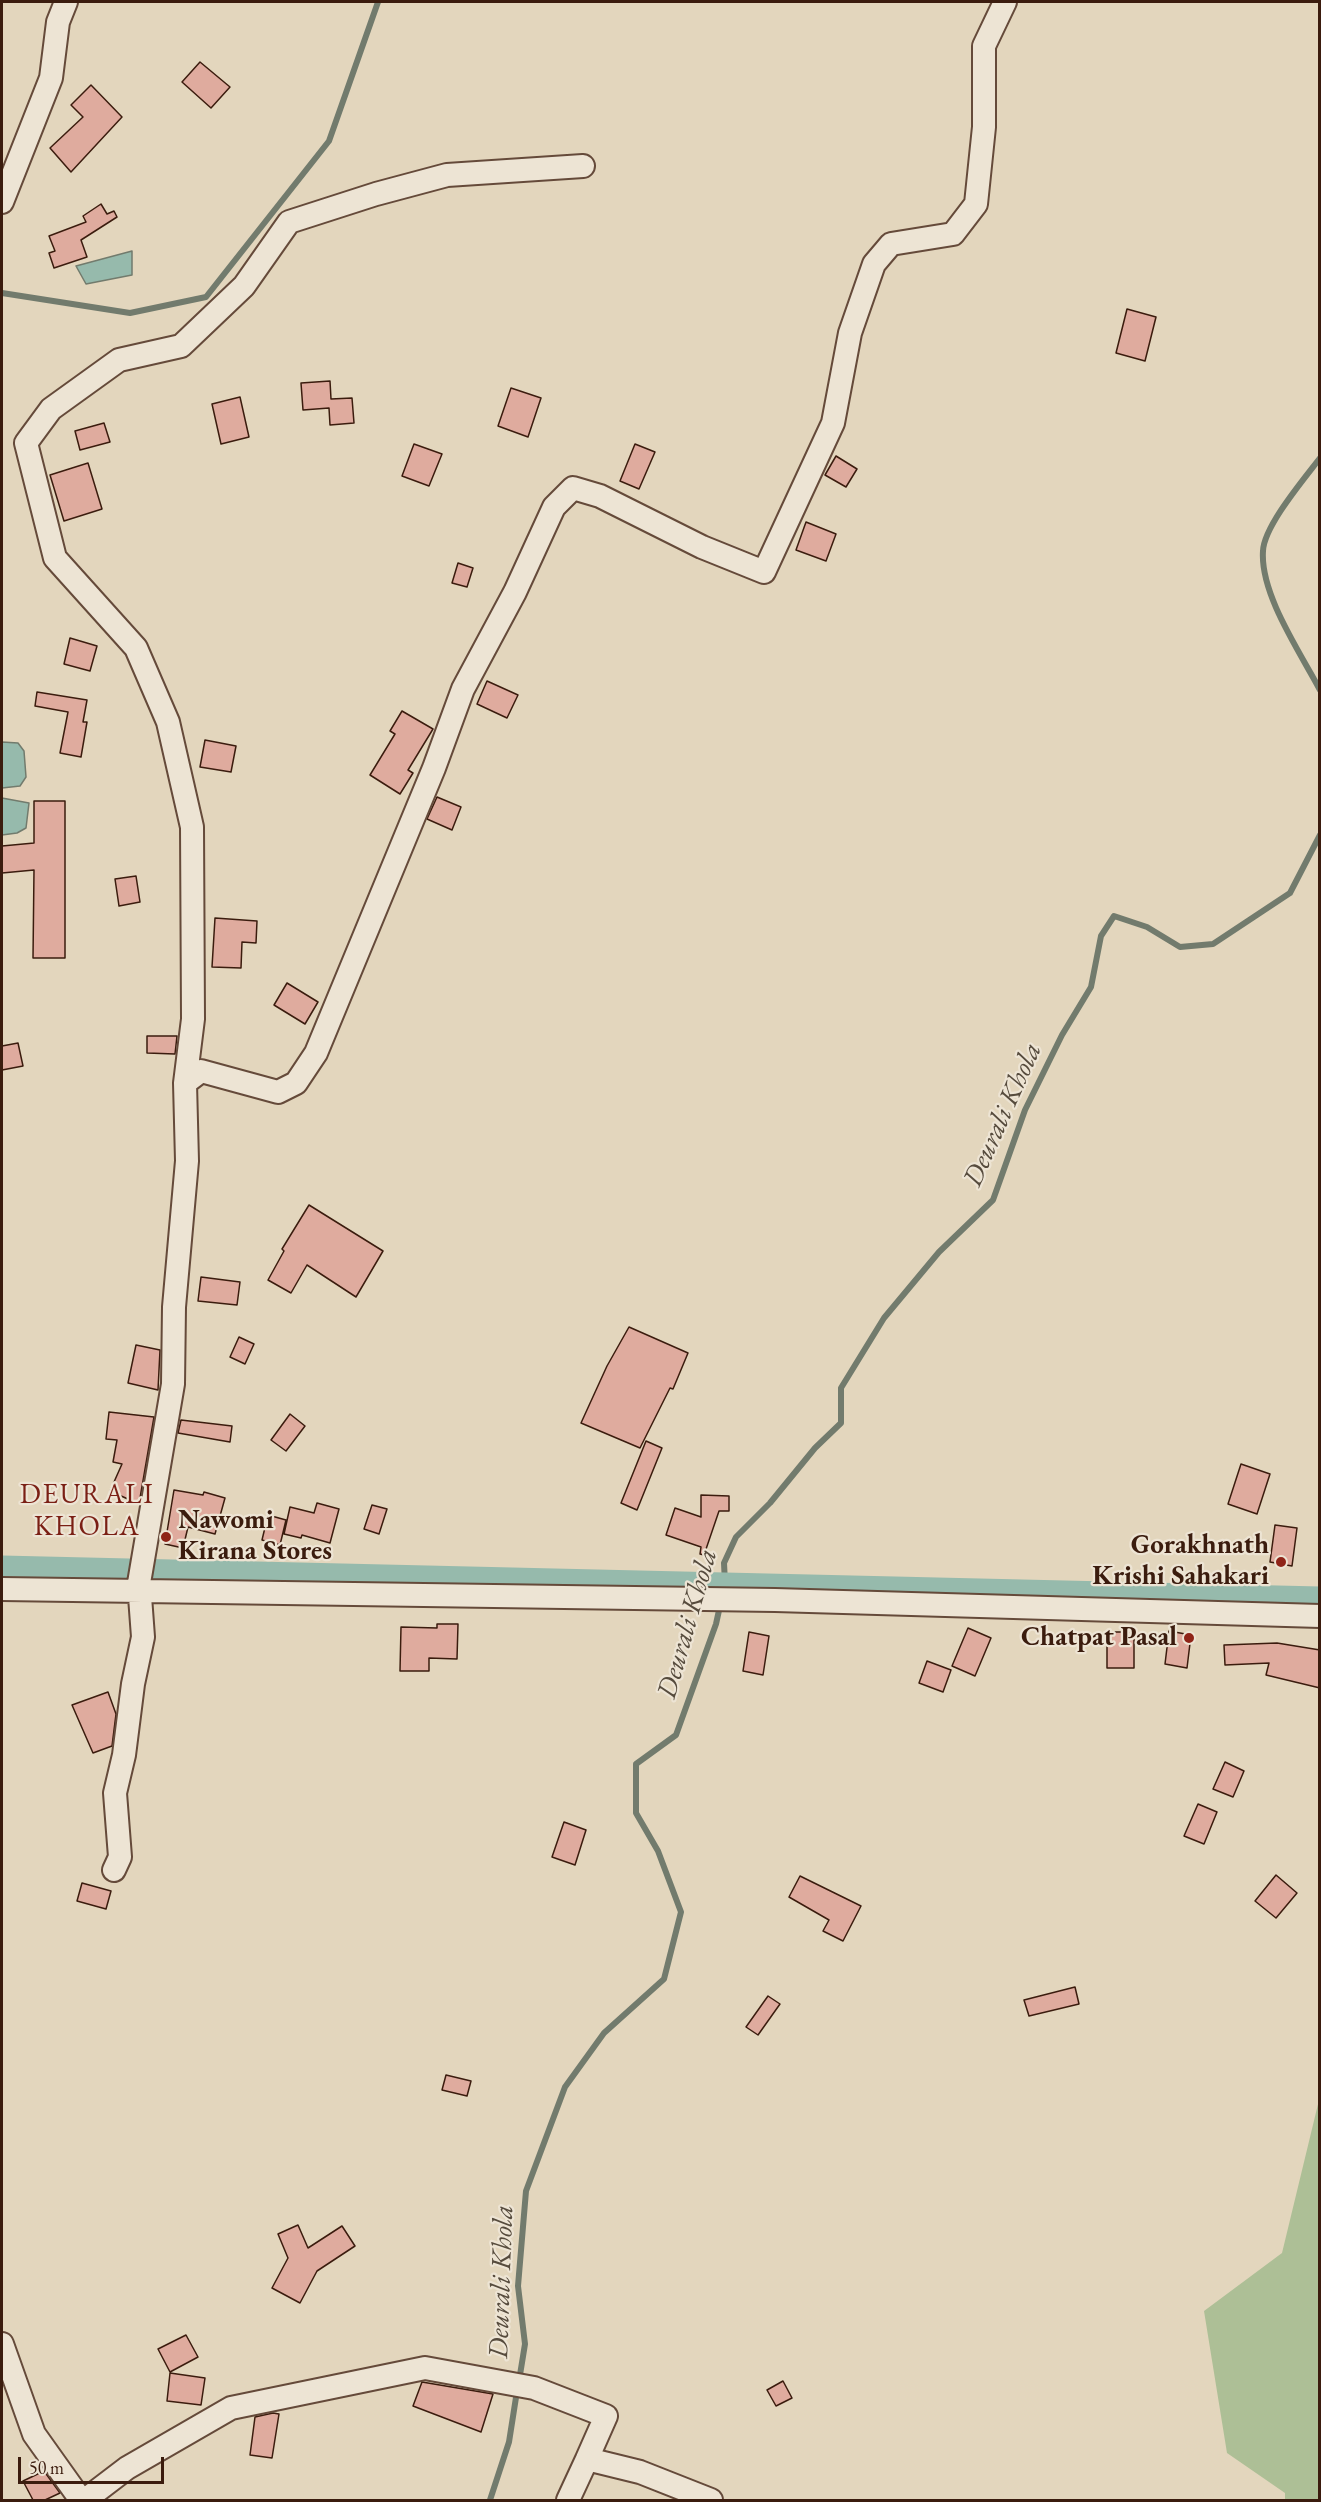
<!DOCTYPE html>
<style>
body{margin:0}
#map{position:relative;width:1321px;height:2502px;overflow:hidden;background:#e3d6bd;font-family:"EB Garamond",serif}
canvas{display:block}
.frame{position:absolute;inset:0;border:3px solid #3b1c0e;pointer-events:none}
.scale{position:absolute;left:18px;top:2457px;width:146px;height:27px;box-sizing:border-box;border:3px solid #3b1c0e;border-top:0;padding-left:8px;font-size:18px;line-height:21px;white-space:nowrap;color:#3b1c0e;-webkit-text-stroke:4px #ede4d4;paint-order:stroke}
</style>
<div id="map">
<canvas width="1321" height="2502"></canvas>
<div class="frame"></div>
<div class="scale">50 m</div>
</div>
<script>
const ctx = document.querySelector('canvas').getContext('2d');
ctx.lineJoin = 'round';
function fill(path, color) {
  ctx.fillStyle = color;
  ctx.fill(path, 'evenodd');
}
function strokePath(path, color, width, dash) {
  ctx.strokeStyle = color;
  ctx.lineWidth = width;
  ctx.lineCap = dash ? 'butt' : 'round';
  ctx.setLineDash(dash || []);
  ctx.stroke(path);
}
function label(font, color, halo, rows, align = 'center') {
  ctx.font = font + ' "EB Garamond",serif';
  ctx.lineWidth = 4.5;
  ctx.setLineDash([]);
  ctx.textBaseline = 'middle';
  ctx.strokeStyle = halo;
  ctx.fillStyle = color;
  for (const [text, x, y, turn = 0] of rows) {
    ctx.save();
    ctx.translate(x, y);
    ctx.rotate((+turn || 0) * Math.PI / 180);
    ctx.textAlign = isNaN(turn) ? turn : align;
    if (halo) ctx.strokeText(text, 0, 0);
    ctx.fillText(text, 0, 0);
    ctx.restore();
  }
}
const green = new Path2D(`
 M1319,2100V2500H1285V2493L1227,2453L1204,2311L1282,2253Z`);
const water = new Path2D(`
 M132,251V275L86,284L76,266Z
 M2,742L18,743L24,751L26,777L20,786L2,788Z
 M2,798L29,803L26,828L17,833L2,835Z`);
const stream = new Path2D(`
 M2,293L130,313L206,297L329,141L378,2
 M1320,458C1304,479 1264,526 1263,551C1260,594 1300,652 1320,690
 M519,2381L525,2344L518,2286L526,2191L565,2087L604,2033L664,1979L681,1912L658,1851L636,1813V1764L676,1735L716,1624L725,1583L724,1563L736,1537L770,1503L815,1448L841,1423V1388L884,1318L939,1252L993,1200L1025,1110L1062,1035L1091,987L1101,936L1114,916L1147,927L1180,947L1213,944L1290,893L1320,835
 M490,2500L509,2442L517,2391`);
const canal = new Path2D(`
 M2,1566L1320,1597`);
const building = new Path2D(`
 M200,62L230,87L211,108L182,82Z
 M91,85L122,117L71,172L50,148L83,117L71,105Z
 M101,204L107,214L114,211L117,217L81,240L87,257L54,268L49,253L55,251L49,236L86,222L83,216Z
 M1127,309L1156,317L1145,361L1116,353Z
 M330,381L331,399L352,398L354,423L330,425L329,408L303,410L301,383Z
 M511,388L541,398L528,437L498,426Z
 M240,397L249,437L221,444L212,404Z
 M104,423L110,442L80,450L75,431Z
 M414,444L442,454L429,486L402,476Z
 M635,444L655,452L639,489L620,481Z
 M836,456L857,469L846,487L825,475Z
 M88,463L102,509L64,521L50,475Z
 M806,522L836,534L826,561L796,550Z
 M458,563L473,568L467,587L452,583Z
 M70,638L97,646L90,671L64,664Z
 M487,681L518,695L507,718L477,704Z
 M37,692L87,700L83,722H87L81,757L60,753L68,712L35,706Z
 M402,711L433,729L408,770L413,773L400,794L370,775L395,734L390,731Z
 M205,740L236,746L231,772L200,767Z
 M437,797L461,807L452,830L427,819Z
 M34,801H65V958H33L34,870L2,873V846L34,843Z
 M136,876L140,902L119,906L115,879Z
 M215,918L257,921L256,943L242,942L241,968L212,967Z
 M287,983L318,1002L305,1024L274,1005Z
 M147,1036H177L175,1054L147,1053Z
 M18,1043L23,1066L2,1070V1046Z
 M309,1205L383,1251L356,1297L307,1265L291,1293L268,1280L284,1251L282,1249Z
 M201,1277L240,1282L237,1305L198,1301Z
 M629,1327L688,1353L673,1389L670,1388L640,1448L581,1423L607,1366Z
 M239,1337L254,1344L245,1364L230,1357Z
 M136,1345L160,1350L158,1390L128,1383Z
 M109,1412L154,1417L139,1504L110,1491L122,1464L113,1462L117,1440L106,1439Z
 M290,1414L305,1426L286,1451L271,1440Z
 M181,1420L232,1426L230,1442L178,1433Z
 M646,1441L662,1448L637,1510L621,1503Z
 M1241,1464L1270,1474L1257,1514L1228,1504Z
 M174,1490L203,1495L204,1492L225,1498L215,1534L188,1527L183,1548L165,1544Z
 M701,1495L729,1496V1511H719L704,1555L700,1554L701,1547L666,1535L675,1508L701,1517Z
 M317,1503L339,1509L330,1543L302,1535L301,1538L284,1534L290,1507L314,1513Z
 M372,1505L387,1509L379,1534L364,1529Z
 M268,1515L286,1520L280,1545L262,1540Z
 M1275,1525L1297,1528L1292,1566L1270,1562Z
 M437,1624H458L457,1659L429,1658V1671H400L401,1627L437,1628Z
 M968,1628L991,1638L975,1676L952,1666Z
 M1169,1631L1191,1635L1187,1668L1165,1664Z
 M749,1632L769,1636L763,1675L743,1671Z
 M1107,1632H1134V1668H1107Z
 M1277,1643L1320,1650V1688L1266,1675L1269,1663L1225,1665L1224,1645Z
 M927,1661L951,1670L943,1692L919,1683Z
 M108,1692L116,1714L112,1746L93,1753L72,1705Z
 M1225,1762L1244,1771L1233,1797L1213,1789Z
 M1198,1804L1217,1812L1204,1844L1184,1836Z
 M564,1822L586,1830L575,1865L552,1857Z
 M1276,1875L1297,1893L1276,1918L1255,1901Z
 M800,1876L861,1906L843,1941L823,1931L829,1920L789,1897Z
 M82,1883L111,1891L106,1909L77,1901Z
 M1075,1987L1079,2004L1029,2016L1024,2000Z
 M768,1996L780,2004L758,2035L746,2027Z
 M446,2075L471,2081L467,2096L442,2090Z
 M298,2225L308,2248L342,2226L355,2246L317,2271L300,2303L272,2288L288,2258L278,2234Z
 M186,2335L198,2357L170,2372L158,2349Z
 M170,2373L205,2378L201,2405L167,2401Z
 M783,2381L792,2398L776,2406L767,2390Z
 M422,2382L493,2394L481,2432L413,2406Z
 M273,2413L279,2414L272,2458L250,2455L255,2417Z
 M44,2471L60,2493L45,2500H33L23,2481Z`);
const minor = new Path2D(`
 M2,202L51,78L58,22L66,2
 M185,1083L193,1019L192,827L168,722L136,648L55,558L26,443L51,409L119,360L181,346L244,286L289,222L376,194L447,175L583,166
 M2,1589L775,1600L1320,1616
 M114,1870L120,1857L115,1793L124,1755L133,1684L143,1637L139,1583L173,1384L174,1307L187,1161L185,1083L201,1071L278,1092L296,1083L316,1053L434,768L463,689L515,592L554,507L573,488L600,496L702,547L764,572L833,423L850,333L874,264L891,244L953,234L976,204L984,127V46L1005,2
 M2,2344L34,2434L81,2500
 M85,2500L127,2468L231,2408L425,2368L534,2388L606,2416L587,2459L640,2472L711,2500
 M568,2500L587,2459`);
const markers = [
 [166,1537,6,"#8f2418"],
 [1281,1562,6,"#8f2418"],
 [1189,1638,6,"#8f2418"]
];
const poiNames = [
 ["Nawomi",178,1521,"left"],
 ["Kirana Stores",178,1552,"left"],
 ["Gorakhnath",1269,1546],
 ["Krishi Sahakari",1269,1577],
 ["Chatpat Pasal",1177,1638]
];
const waterNames = [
 ["Deurali Khola",1003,1115,-66],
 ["Deurali Khola",688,1624,-74],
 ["Deurali Khola",502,2282,-88]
];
const neighbourhoodNames = [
 ["DEURALI",87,1495],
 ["KHOLA",87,1527]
];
fill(green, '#adbf96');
fill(water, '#96baac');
strokePath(water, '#727b6d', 1.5);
strokePath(stream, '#727b6d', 6);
strokePath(canal, '#96baac', 21);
fill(building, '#dfab9e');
strokePath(building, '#3b1c0e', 1.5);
strokePath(minor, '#654a3a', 26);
strokePath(minor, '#ede4d4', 22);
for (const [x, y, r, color] of markers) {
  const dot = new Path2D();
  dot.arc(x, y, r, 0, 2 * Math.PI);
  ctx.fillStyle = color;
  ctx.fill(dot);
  strokePath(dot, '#ede4d4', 2);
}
label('bold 27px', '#3b1c0e', '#ede4d4', poiNames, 'right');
label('italic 28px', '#564b3d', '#ede4d4', waterNames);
ctx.letterSpacing = '1.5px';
label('28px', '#7a1f14', '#ede4d4', neighbourhoodNames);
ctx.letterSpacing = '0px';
</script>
